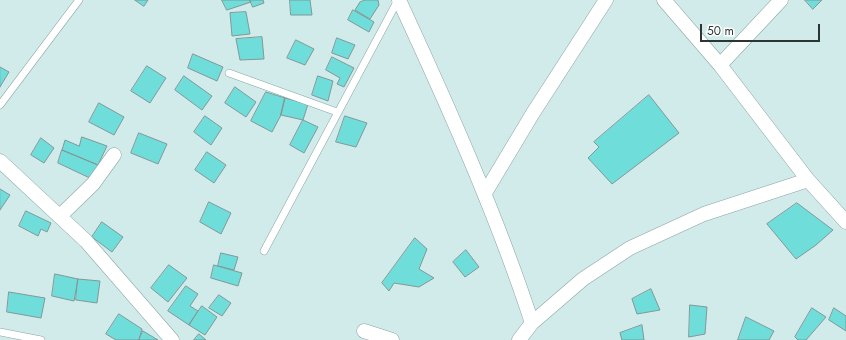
<!DOCTYPE html>
<style>
body{margin:0}
#map{position:relative;width:846px;height:340px;overflow:hidden;background:#d1ebea;font-family:Jost,sans-serif}
canvas{display:block}
.scale{position:absolute;left:700px;top:24px;width:120px;height:18px;box-sizing:border-box;border:2px solid #2b3534;border-top:0;padding-left:5px;font-size:12px;line-height:14px;white-space:nowrap;color:#2b3534;-webkit-text-stroke:3px #fff;paint-order:stroke}
</style>
<div id="map">
<canvas width="846" height="340"></canvas>
<div class="scale">50 m</div>
</div>
<script>
const ctx = document.querySelector('canvas').getContext('2d');
ctx.lineJoin = 'round';
function fill(path, color) {
  ctx.fillStyle = color;
  ctx.fill(path, 'evenodd');
}
function strokePath(path, color, width, dash) {
  ctx.strokeStyle = color;
  ctx.lineWidth = width;
  ctx.lineCap = dash ? 'butt' : 'round';
  ctx.setLineDash(dash || []);
  ctx.stroke(path);
}
const building = new Path2D(`
 M135,0H148L144,6Z
 M222,0H250L251,2L227,10Z
 M250,0H263L264,3L253,7Z
 M290,0H310L312,15H291Z
 M366,0H378L379,5L370,19L355,10L360,2Z
 M805,0H822L813,9Z
 M353,10L374,22L369,32L348,20Z
 M246,12L250,34L232,36L230,13Z
 M262,37L264,59L240,60L236,39Z
 M337,38L355,45L348,59L332,53Z
 M296,40L314,49L305,65L287,58Z
 M193,54L223,67L217,81L188,68Z
 M332,57L354,68L344,87L337,84L340,78L326,70Z
 M147,66L166,78L150,103L131,91Z
 M0,67L9,72L0,87Z
 M184,76L212,96L202,110L175,90Z
 M318,76L333,81L328,101L312,95Z
 M235,87L256,102L246,117L225,103Z
 M266,92L285,98L281,115L272,132L251,121Z
 M649,95L679,133L612,184L588,158L599,147L594,142Z
 M285,98L308,104L303,120L281,115Z
 M99,103L124,117L114,135L89,122Z
 M205,116L222,128L211,145L194,132Z
 M345,116L367,123L356,147L336,142Z
 M303,120L318,127L304,153L290,145Z
 M139,133L167,144L158,164L131,153Z
 M82,137L107,146L98,165L62,150L65,140L79,146Z
 M41,138L54,148L44,163L31,155Z
 M62,150L98,165L92,179L58,163Z
 M207,152L226,165L214,183L195,170Z
 M0,189L10,195L0,210Z
 M209,202L231,213L221,234L200,222Z
 M797,203L833,230L816,245L796,259L767,224Z
 M26,211L51,223L47,232L41,229L38,236L19,226Z
 M102,222L123,237L112,252L92,237Z
 M415,238L427,249L419,269L434,278L419,287L394,283L389,291L382,283Z
 M466,250L479,267L465,277L453,262Z
 M221,253L238,257L234,270L218,266Z
 M169,265L187,278L168,302L151,288Z
 M214,265L242,273L238,286L211,278Z
 M55,274L78,279L74,301L52,296Z
 M78,279L100,281L97,303L76,300Z
 M186,286L198,294L190,306L198,311L189,325L168,311Z
 M651,289L660,310L637,314L632,299Z
 M9,292L45,298L41,318L7,312Z
 M219,295L231,303L222,316L209,308Z
 M690,305L707,307L705,334L689,337Z
 M202,306L217,317L205,335L189,325Z
 M812,308L826,317L806,340H798L795,337Z
 M834,308L846,316V331L829,320Z
 M119,314L142,329L139,340H116L106,334Z
 M746,317L774,331L769,340H738Z
 M642,325L644,340H622L620,333Z
 M143,331L158,340H139Z
 M199,334L206,340H194Z`);
const lane = new Path2D(`
 M229,73L337,112
 M0,105L79,0
 M264,251L398,0
 M0,332L41,340`);
const street = new Path2D(`
 M399,0C448,106 496,213 532,323
 M664,0L720,65L808,180L846,222
 M720,65L781,0
 M0,161L86,241L172,340
 M485,193L533,113L606,0
 M60,216L93,184L114,155
 M364,331L392,340
 M519,340L532,323L583,279L630,248L704,214L808,180`);
fill(building, '#6fddda');
strokePath(building, '#819897', 1);
strokePath(lane, '#8ca4a3', 8);
strokePath(street, '#8ca4a3', 15);
strokePath(lane, '#fff', 7);
strokePath(street, '#fff', 14);
</script>
